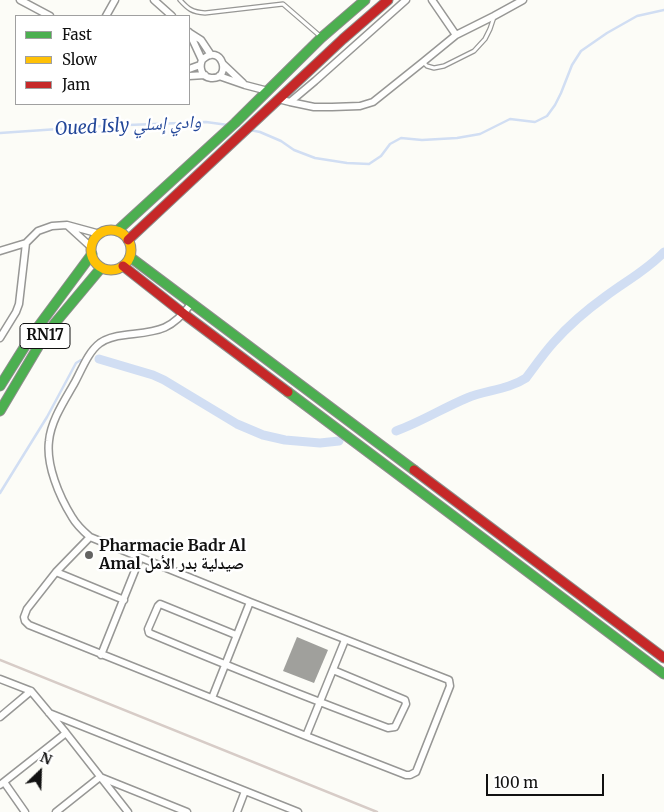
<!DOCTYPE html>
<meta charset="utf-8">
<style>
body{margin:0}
#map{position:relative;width:664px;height:812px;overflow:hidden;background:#fcfcf7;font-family:Merriweather,serif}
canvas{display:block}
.legend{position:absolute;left:15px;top:15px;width:175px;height:90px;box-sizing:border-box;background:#fff;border:1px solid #a0a0a0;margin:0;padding:6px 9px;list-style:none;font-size:15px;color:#111}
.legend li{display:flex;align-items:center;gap:10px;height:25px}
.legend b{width:25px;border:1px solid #a0a0a0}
.north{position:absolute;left:15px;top:747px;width:50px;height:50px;-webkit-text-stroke:4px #fff;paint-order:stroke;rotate:24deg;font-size:14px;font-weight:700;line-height:20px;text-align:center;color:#111}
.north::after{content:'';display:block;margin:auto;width:18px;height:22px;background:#111;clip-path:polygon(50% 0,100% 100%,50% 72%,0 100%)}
.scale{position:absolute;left:486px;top:774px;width:118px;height:22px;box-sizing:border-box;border:2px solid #111;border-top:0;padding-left:6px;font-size:15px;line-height:18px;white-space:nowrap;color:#111;-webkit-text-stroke:4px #fff;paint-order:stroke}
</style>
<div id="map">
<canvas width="664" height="812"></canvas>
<ul class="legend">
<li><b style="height:6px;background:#4caf50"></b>Fast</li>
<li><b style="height:6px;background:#ffc107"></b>Slow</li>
<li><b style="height:6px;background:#c62828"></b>Jam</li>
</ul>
<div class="north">N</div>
<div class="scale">100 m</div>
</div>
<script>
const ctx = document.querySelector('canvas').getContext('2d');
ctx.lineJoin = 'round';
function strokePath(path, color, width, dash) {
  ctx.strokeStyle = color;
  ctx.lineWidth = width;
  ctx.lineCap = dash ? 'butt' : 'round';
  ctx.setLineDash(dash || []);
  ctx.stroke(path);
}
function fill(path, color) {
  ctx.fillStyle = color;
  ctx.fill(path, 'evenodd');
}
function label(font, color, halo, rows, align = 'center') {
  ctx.font = font + ' Merriweather,"Noto Naskh Arabic",serif';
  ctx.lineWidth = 5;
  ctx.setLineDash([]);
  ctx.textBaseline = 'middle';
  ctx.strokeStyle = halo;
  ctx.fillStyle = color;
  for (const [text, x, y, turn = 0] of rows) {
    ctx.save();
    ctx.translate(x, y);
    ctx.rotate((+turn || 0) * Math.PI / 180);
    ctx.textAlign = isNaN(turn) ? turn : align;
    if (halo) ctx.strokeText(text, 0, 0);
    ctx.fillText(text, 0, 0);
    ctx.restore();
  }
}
const stream = new Path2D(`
 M250,130L260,132L281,141L294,150L315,158L347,163L369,164L381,156L390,144L401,138L422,140L457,138L480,134L510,119L535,122L547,116L555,105L561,93L572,65L581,51L607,33L637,16L664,10
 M0,133L102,126L206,122L228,125
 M0,493L47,417L76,363L81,360`);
const canal = new Path2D(`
 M99,359L153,375L164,380L237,424L263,435L285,440L320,443L339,441
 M396,431C421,422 443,408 467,398C486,390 508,390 526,378C535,366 544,353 554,342C569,325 588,309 606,296C626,281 647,270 664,252`);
const building = new Path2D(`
 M297,637L328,650L314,683L283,671Z`);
const lane = new Path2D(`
 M180,0C188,9 192,12 205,13L283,4L320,36
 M423,62L427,66L434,68L444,66L474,51L485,39L490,29L494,17`);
const street = new Path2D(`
 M20,0L50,16
 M154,0L172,16
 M432,0L456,35
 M106,16L115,0
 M189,32L202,60C199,67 201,77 211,78C233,80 222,41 202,60
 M190,33L201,40L211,55
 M223,64L243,83
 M189,69L200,65
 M189,76L205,75
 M219,76L245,85L268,91
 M278,99L290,102L315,81L406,0
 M290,102L314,107H332L360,106L373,102L423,62L456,35L494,16L523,0
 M68,226L91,247
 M0,251L26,243L38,231L52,226L67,225L100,234
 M0,338L16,312L19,304L26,243
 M90,537L56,572L27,609L24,617L25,621L29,625L306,736L406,775H410L416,772L450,686L449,680L250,602L90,537C83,531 76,524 72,517C59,496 46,465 49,441C51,420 65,400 75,382C82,369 88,352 100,343C107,338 116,336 125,335C157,331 170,332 191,304
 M56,572L124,600
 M236,635L160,604L158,606L148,629L149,633C228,666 308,698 388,728L395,727L406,704L405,700L333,670
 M101,655L140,558
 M0,679L31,691L66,733L128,812
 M212,698L250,602
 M49,713L298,812
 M0,717L31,691
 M306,736L345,640
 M4,782L25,812
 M0,785L66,733
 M56,812L100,777L187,812
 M237,812L245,791`);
const fast = new Path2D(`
 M117,231L235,123L321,38L365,0
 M130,257L414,470
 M0,386L32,335L92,254
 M288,392L664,674
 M0,411L41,342L55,323L101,268`);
const slow = new Path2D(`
 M91 250a20 20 0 1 1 40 0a20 20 0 1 1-40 0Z`);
const jam = new Path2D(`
 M128,240L343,39L388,0
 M123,266L184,314L288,392
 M414,470L664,658`);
const rail = new Path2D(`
 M0,660L377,812`);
const markers = [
 [89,555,5,"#636362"]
];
const shields = [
 [45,336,50]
];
const shieldNames = [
 ["RN17",45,336]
];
const poiNames = [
 ["Pharmacie Badr Al",99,546],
 ["Amal صيدلية بدر الأمل",99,564]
];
const waterNames = [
 ["Oued Isly وادي إسلي",128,126,-3]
];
strokePath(stream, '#d1def3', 2.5);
strokePath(canal, '#d1def3', 9);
fill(building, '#a0a09c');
strokePath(lane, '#979795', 5.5);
strokePath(street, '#979795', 9);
strokePath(fast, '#8d8d8b', 11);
strokePath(slow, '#8d8d8b', 11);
strokePath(jam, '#8d8d8b', 11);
strokePath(lane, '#fffffe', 3);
strokePath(street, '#fffffe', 6);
strokePath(fast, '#4caf50', 9);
strokePath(slow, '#ffc107', 9);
strokePath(jam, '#c62828', 9);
strokePath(rail, '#d7ccc7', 2.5);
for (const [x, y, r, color] of markers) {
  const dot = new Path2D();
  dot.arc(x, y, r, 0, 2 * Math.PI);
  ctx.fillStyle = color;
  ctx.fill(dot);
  strokePath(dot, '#fff', 2);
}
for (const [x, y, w] of shields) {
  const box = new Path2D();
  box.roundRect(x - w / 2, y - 12.5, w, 25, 4);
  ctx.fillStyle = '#fff';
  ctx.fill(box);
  strokePath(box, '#111', 1);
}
label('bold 15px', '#111', null, shieldNames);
label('bold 16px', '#111', '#fff', poiNames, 'left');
label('italic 18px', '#234799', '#fff', waterNames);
</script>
